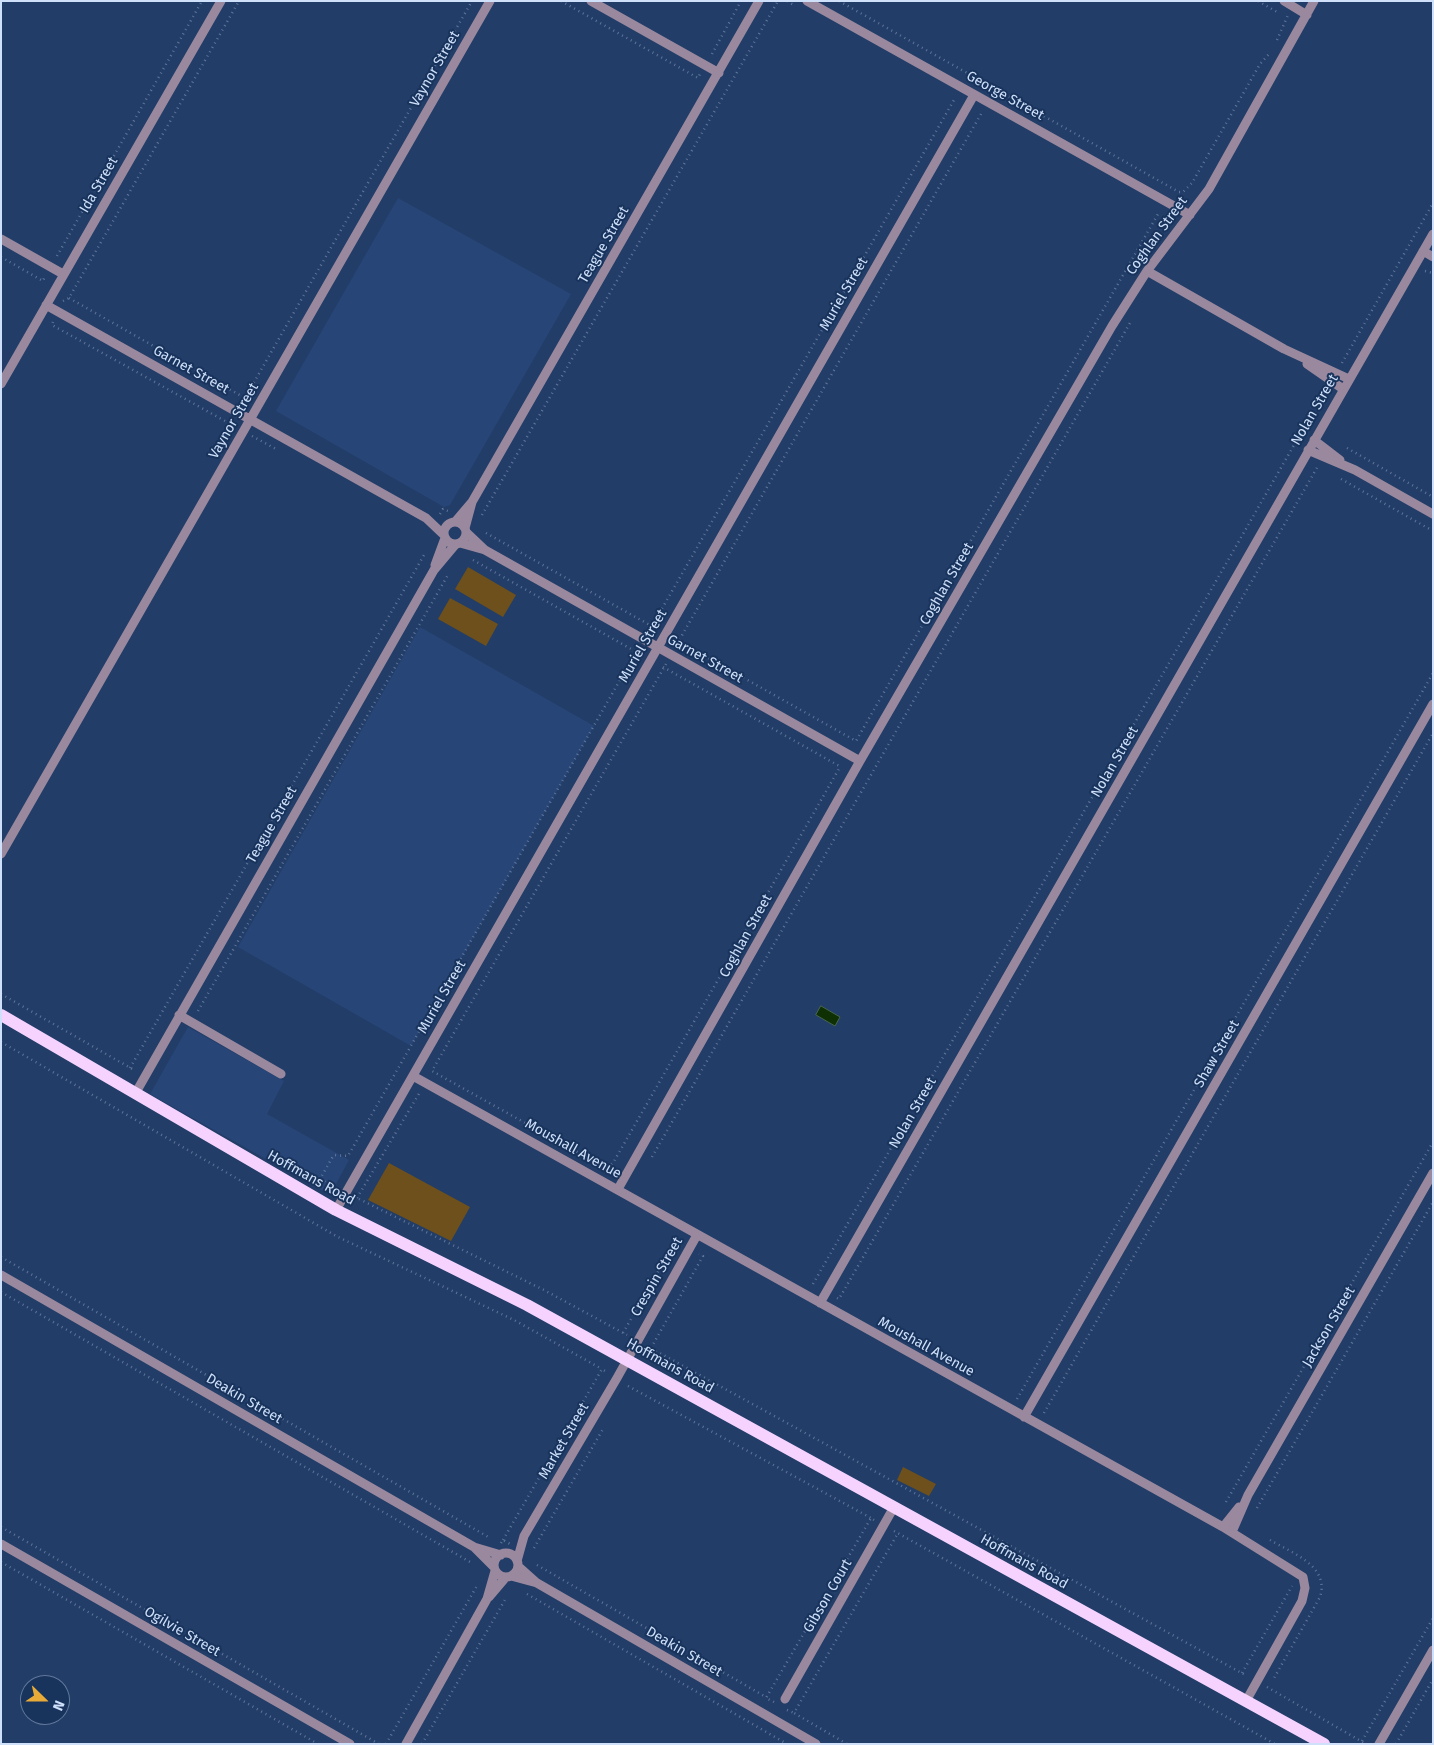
<!DOCTYPE html>
<style>
body{margin:0}
#map{position:relative;width:1434px;height:1745px;overflow:hidden;background:#223d68;font-family:"Fira Sans",sans-serif}
canvas{display:block}
.frame{position:absolute;inset:0;border:2px solid #cfe0fa;pointer-events:none}
.north{position:absolute;left:20px;top:1675px;width:50px;height:50px;box-sizing:border-box;background:#18335c;border:1px solid #61789b;border-radius:50%;rotate:112deg;font-size:14px;font-weight:700;line-height:20px;text-align:center;color:#cfe0fa}
.north::after{content:'';display:block;margin:auto;width:18px;height:22px;background:#e8ab37;clip-path:polygon(50% 0,100% 100%,50% 72%,0 100%)}
</style>
<div id="map">
<canvas width="1434" height="1745"></canvas>
<div class="frame"></div>
<div class="north">N</div>
</div>
<script>
const ctx = document.querySelector('canvas').getContext('2d');
ctx.lineJoin = 'round';
function fill(path, color) {
  ctx.fillStyle = color;
  ctx.fill(path, 'evenodd');
}
function strokePath(path, color, width, dash) {
  ctx.strokeStyle = color;
  ctx.lineWidth = width;
  ctx.lineCap = dash ? 'butt' : 'round';
  ctx.setLineDash(dash || []);
  ctx.stroke(path);
}
function label(font, color, halo, rows, align = 'center') {
  ctx.font = font + ' "Fira Sans",sans-serif';
  ctx.lineWidth = 4;
  ctx.setLineDash([]);
  ctx.textBaseline = 'middle';
  ctx.strokeStyle = halo;
  ctx.fillStyle = color;
  for (const [text, x, y, turn = 0] of rows) {
    ctx.save();
    ctx.translate(x, y);
    ctx.rotate((+turn || 0) * Math.PI / 180);
    ctx.textAlign = isNaN(turn) ? turn : align;
    if (halo) ctx.strokeText(text, 0, 0);
    ctx.fillText(text, 0, 0);
    ctx.restore();
  }
}
const built = new Path2D(`
 M398,198L571,294L450,505L444,507L276,411Z
 M420,627L594,726L411,1046L238,947Z
 M188,1027L284,1081L267,1114L349,1160L330,1195L150,1094Z`);
const green = new Path2D(`
 M468,567L516,595L503,617L455,589Z
 M450,598L498,624L486,646L438,619Z
 M389,1163L470,1207L451,1241L368,1200Z
 M903,1467L936,1484L929,1496L897,1480Z`);
const water = new Path2D(`
 M821,1006L840,1017L835,1026L816,1015Z`);
const path = new Path2D(`
 M561,1L698,78L700,74
 M787,1L795,6
 M839,1L1179,192H1183L1192,183L1260,64L1269,54
 M1258,1L1277,12
 M1277,40L1288,15
 M712,54L741,1
 M57,256L202,1
 M1,257L43,281L45,276
 M1425,271L1433,273
 M69,298L245,398L472,1
 M63,301L69,298L239,1
 M53,322L52,325L234,426
 M1342,363L1433,203
 M252,436L276,449
 M1347,448L1433,497
 M1341,479L1433,531
 M440,514L443,509L448,511
 M482,515L778,1
 M486,533L655,628
 M473,560L640,654
 M652,626L954,100
 M678,641L856,741L1158,214L1157,211
 M677,644L981,114
 M666,664L432,1071L606,1168L613,1163L840,767
 M663,667L841,767
 M1,994L134,1070
 M198,1011L449,573
 M1,1042L338,1237L514,1320L602,1369
 M130,1068L424,555
 M652,1157L1130,323
 M334,1187L320,1179L332,1158L334,1155L348,1156L636,652
 M357,1198L420,1092
 M359,1199L544,1290L627,1335
 M1,1257L490,1538
 M813,1284L1325,391
 M1,1292L470,1562
 M837,1298L839,1299L1318,466
 M623,1333L676,1240L679,1242
 M647,1346L1247,1676
 M651,1348L703,1256L699,1254
 M628,1386L871,1518
 M1017,1399L1433,673
 M1044,1413L1433,733
 M1226,1502L1433,1142
 M1257,1508L1433,1202
 M1,1527L379,1744
 M894,1531L1275,1744
 M503,1540L602,1369L608,1373
 M1270,1540C1292,1553 1330,1566 1320,1597L1273,1680
 M501,1543L503,1540L510,1544
 M534,1548L603,1429
 M1,1562L318,1744
 M537,1565L766,1697
 M527,1594L787,1744
 M1242,1673L1292,1586
 M1267,1687L1366,1744
 M774,1702L766,1698L871,1518L874,1520
 M787,1710L794,1713
 M1362,1741L1433,1618
 M386,1744L478,1584
 M422,1744L506,1598
 M847,1744L794,1713L898,1533
 M1396,1744L1433,1679`);
const minor = new Path2D(`
 M591,1L719,73
 M807,1L1190,215
 M1284,1L1307,15
 M1,239L63,274
 M1423,251L1433,257
 M1147,271L1284,349L1349,379
 M46,305L426,518L444,535
 M1307,364L1343,389
 M1,384L221,1
 M1314,440L1340,460
 M1308,450L1355,470L1433,514
 M444 533a11 11 0 1 1 22 0a11 11 0 1 1-22 0Z
 M455,522L472,502L759,1
 M465,528L472,502
 M466,532L485,550
 M460,543L485,550L860,761
 M435,565L445,538
 M1,854L490,1
 M179,1015L281,1074
 M413,1076L1223,1527L1303,1577L1305,1588L1302,1601L1246,1701
 M135,1094L434,570L455,545
 M618,1189L860,761L1112,326L1147,271L1209,189L1314,1
 M336,1210L974,95
 M1,1275L474,1547L494,1567
 M820,1303L1433,234
 M1024,1417L1433,704
 M1223,1527L1239,1507
 M1232,1532L1248,1495L1433,1173
 M1,1544L350,1744
 M474,1547L501,1555
 M494 1565a12 12 0 1 1 24 0a12 12 0 1 1-24 0Z
 M517,1561L524,1536L617,1378L697,1235
 M518,1566L537,1583L816,1744
 M511,1576L537,1583
 M489,1597L506,1577
 M785,1699L894,1507
 M406,1744L487,1599L495,1571
 M1379,1744L1433,1650`);
const major = new Path2D(`
 M1,1015L336,1210L527,1305L1324,1744`);
const streetNames = [
 ["Vaynor Street",435,69,-60],
 ["George Street",1005,96,29],
 ["Ida Street",99,185,-60],
 ["Coghlan Street",1157,236,-54],
 ["Teague Street",604,245,-60],
 ["Muriel Street",844,294,-60],
 ["Garnet Street",191,370,29],
 ["Nolan Street",1315,410,-60],
 ["Vaynor Street",234,421,-60],
 ["Coghlan Street",947,584,-60],
 ["Muriel Street",643,646,-60],
 ["Garnet Street",705,659,29],
 ["Nolan Street",1115,762,-60],
 ["Teague Street",272,825,-60],
 ["Coghlan Street",746,936,-61],
 ["Muriel Street",442,997,-60],
 ["Shaw Street",1217,1054,-60],
 ["Nolan Street",913,1113,-60],
 ["Moushall Avenue",573,1149,29],
 ["Hoffmans Road",311,1178,29],
 ["Crespin Street",657,1277,-60],
 ["Jackson Street",1329,1327,-60],
 ["Moushall Avenue",926,1347,29],
 ["Hoffmans Road",670,1366,29],
 ["Deakin Street",244,1399,30],
 ["Market Street",564,1441,-60],
 ["Hoffmans Road",1024,1562,29],
 ["Gibson Court",828,1596,-60],
 ["Ogilvie Street",182,1632,30],
 ["Deakin Street",684,1652,30]
];
fill(built, '#274577');
fill(green, '#6d501b');
fill(water, '#0e3003');
strokePath(water, '#48654d', 1);
strokePath(path, '#5f769b', 2.5, [1, 4]);
strokePath(minor, '#9a899e', 9);
strokePath(major, '#f6d3ff', 12);
label('14px', '#cfe0fa', '#18335c', streetNames);
</script>
